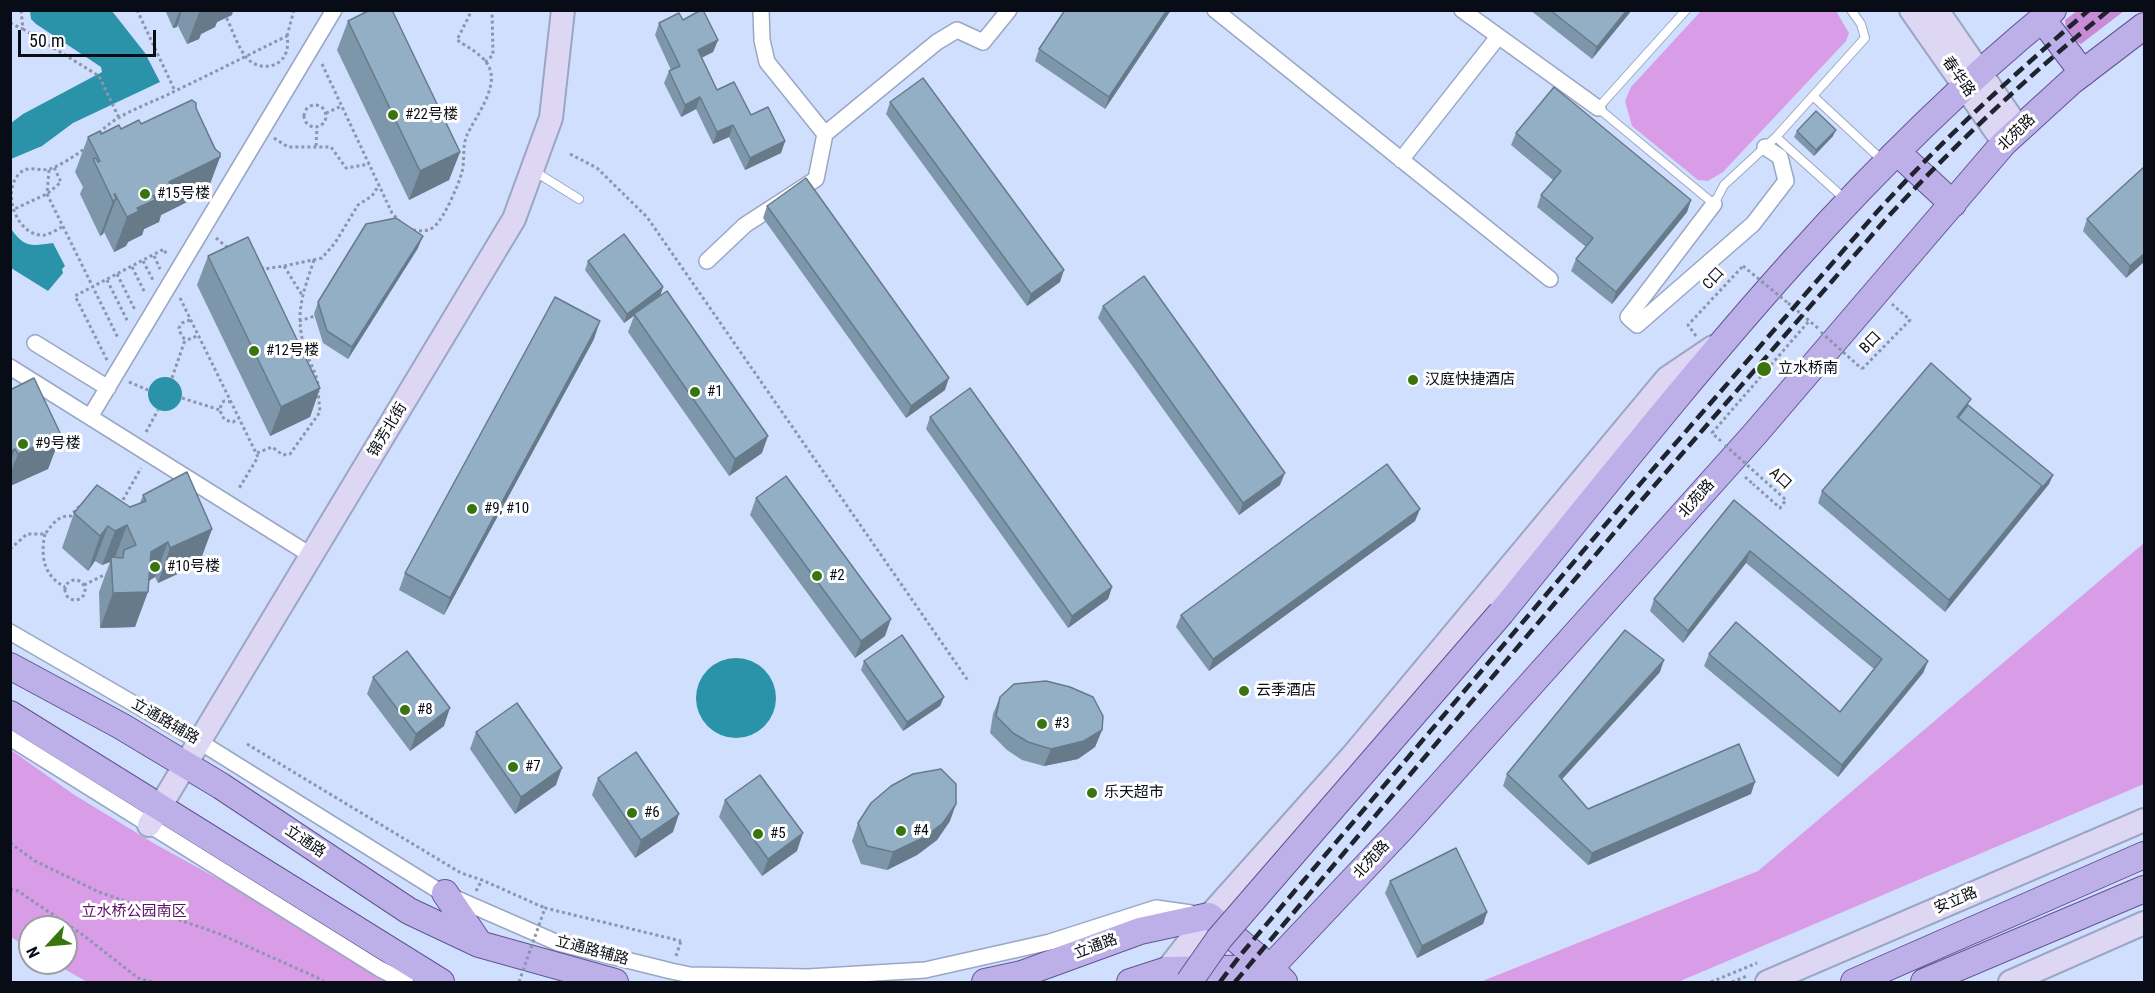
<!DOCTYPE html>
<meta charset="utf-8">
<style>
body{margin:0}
#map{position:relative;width:2155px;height:993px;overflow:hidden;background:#d1dffe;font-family:"Roboto Condensed",sans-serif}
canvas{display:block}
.frame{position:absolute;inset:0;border:12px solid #080c16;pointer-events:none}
.north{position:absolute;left:18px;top:915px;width:60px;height:60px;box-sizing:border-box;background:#fff;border:2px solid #9c9ea2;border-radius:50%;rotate:244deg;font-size:16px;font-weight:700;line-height:24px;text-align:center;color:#080c16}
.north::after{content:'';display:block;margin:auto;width:21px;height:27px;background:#38750e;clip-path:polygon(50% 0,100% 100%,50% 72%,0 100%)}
.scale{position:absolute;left:18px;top:30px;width:138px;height:27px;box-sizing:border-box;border:3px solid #080c16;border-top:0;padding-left:8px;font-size:18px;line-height:21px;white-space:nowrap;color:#080c16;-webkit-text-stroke:4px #fff;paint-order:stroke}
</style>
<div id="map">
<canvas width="2155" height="993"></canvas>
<div class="frame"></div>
<div class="north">N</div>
<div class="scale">50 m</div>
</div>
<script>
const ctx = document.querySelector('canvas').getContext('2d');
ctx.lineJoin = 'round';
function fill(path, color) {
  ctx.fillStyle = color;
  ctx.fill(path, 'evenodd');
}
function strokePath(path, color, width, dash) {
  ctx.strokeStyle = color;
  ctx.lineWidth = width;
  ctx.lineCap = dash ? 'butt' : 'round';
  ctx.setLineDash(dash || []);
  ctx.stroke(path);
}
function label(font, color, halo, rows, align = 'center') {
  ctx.font = font + ' "Roboto Condensed","Noto Sans SC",sans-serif';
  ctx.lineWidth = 6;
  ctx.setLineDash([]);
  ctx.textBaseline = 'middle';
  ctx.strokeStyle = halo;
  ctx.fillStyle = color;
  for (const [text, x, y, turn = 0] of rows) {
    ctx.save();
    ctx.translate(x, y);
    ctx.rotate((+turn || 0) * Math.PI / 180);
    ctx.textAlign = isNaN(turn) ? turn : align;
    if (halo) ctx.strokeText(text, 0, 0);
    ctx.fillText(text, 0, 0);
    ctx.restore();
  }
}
const green = new Path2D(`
 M1701,11H1836L1849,33L1846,41L1723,172L1708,181L1698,180L1632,126L1625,101L1631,87Z
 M2144,543V784L1678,982H1480L1758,871Z
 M11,750L73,794L155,844L295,921L386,982H87L54,963H66V927H30V949L11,937Z`);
const forest = new Path2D(`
 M2077,11H2124L2081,44L2067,37L2065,20Z`);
const water = new Path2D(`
 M30,11H112L145,53L160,82L92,114L73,123L42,146L11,159V123L23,114L102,72L101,67L36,24L31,19Z
 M11,229C25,248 31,246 53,243L65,266L62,269L63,273L48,291L11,268Z
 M148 394a17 17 0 1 1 34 0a17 17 0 1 1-34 0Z
 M696 698a40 40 0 1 1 80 0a40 40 0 1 1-80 0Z`);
const path = new Path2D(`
 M137,10L175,91
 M10,23L23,29L21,10
 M23,29L99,76L119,118
 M287,36L294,10
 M485,62L493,55L492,10
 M322,64L392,213L400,222
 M304 116a11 11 0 1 1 22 0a11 11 0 1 1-22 0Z
 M326,113L342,106
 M99,133C118,113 150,104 175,91C213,73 250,54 287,36C288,42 288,49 285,55C279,68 259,70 249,60C238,50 233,30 226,17
 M274,138L288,147H331L346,168L369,164
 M316,146L317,127
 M570,154L597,168L647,217L969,682
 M49,170L47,194L118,338
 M10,211L47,194L61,182L54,167
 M62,227C58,229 50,234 45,235C17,238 1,192 19,174C28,164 39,172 50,169C59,166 79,154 86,147
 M413,230C421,231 428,232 435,226C445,216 458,186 462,172C465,160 462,146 467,135C475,117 499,88 489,67C484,55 467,47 457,40L472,10
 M216,238L229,249
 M154,256L160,269
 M314,260C303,293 294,314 305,349C309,362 316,371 318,385
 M143,261L153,280
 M284,266L322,258L335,243L358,205L372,196L379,185
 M132,267L145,293
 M261,267L264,269L284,266L302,295
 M117,274L135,310
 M107,280L128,322
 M180,298L258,457L238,490
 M1788,303L1819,329
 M190,320L182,323L179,328C182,341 187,342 198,335
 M299,321L315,316
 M1696,336L1688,325L1743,266
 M107,360L75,296L164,249L167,256
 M1862,369L1910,320L1892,304
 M172,378L185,340
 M129,382L148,390
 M182,398L220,410
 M231,402L224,401C218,408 220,413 225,420L233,422L239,418
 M146,432L158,410
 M1721,441L1712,433L1809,321
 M257,453L272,447L283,455L290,454L320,412L318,391
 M1745,477L1753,484
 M120,505L141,468
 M45,534C40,557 44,576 65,587
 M10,549L27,534H45C53,524 58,515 71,516L77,508L83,505
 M65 590a10 10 0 1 1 20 0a10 10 0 1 1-20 0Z
 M84,585L106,574
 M247,744L461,873L482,880L545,908
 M10,843L35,861L99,892L220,934L318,978L324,982
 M10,889L18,891L83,935L138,978L152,982
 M476,891L482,880
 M676,956L681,941
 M1711,982L1757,963
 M1732,982L1747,976`);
const lane = new Path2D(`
 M1686,10L1598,108L1714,204L1724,185L1776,137L1865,38L1861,24L1851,10
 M1813,96L1882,160
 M1776,137L1846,200
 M534,171L579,199`);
const street = new Path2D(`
 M761,10L762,40L767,62L825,134L937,42L957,30L983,42L1009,10
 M1215,10L1550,279
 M1462,10L1598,108
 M1401,160L1498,37
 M1714,204L1628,317L1637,325L1753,224L1786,181L1780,157L1765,147
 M707,261L745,225L816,179L825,134
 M35,343L108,388
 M10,367L312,556
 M90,417L334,10
 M10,632L200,742L439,891L558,943L671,971L690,975L808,977L925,970L1050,942L1156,908L1191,913
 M10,738L380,969L406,982`);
const secondary = new Path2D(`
 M1911,10L2004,143
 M1937,10L2019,129
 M149,825L514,219L551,118L563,10
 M1159,980L1209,916L1352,756L1667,378L1713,347
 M1767,982L2144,820
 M2010,982L2144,923`);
const primary = new Path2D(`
 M2042,19L2083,73
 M1897,152L1953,204
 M1501,613C1673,402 1840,183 2053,10
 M10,666L121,726L221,786L409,911L479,944L615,982
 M10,714L441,982
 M445,893L479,943
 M985,982L1022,974L1140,931L1209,916L1270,968L1284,982
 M1130,982L1167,970L1270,968
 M1260,982L1270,968L1403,827L1754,435L2004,143L2072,81L2144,26
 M1854,982L2144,855
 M1924,982L2144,889`);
const rail = new Path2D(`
 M1220,982L1243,952L1634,491L1876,213C1942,140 2014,74 2089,10
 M1235,982L1641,501L1886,219C1955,144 2030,74 2109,10`);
const pathBridge = new Path2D(`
 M1743,266L1788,303
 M1821,332L1862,369
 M1725,445L1786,500L1780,508L1753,484
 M519,982L545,908L681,941`);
const primaryBridge = new Path2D(`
 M1189,982L1219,939L1501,613`);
const wall = new Path2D(`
 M165,10H233L232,15L217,22L215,27L201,34L199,39L187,44L177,24V27L173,28Z
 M1171,10L1105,109L1035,61L1039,49Z
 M1530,10H1632L1592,59Z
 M683,20L718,40L713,52L701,58L717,90L785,141L781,153L745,170L729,137L713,144L696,109L681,117L664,83L669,71L671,70L655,35L659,23Z
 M348,21L460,152L449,180L409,200L337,50Z
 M890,102L1060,282L1027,306L886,114Z
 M196,108L220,157L207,192L161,215L159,222L144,229L142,235L128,242L126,246L114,252L104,232L103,234L100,236L80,194L83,187L75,172L88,137L141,124Z
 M1797,131L1833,136L1814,156L1794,137Z
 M1516,133L1691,200L1687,212L1612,304L1571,271L1576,259L1586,247L1537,207L1541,195L1553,180L1511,145Z
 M2145,166V261L2126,278L2083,231L2087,219Z
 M767,206L945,390L906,418L763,218Z
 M418,248L348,359L323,343L314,314L318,302Z
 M208,256L320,388L310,417L270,436L197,285Z
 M588,261L663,287L660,296L762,453L729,476L628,332L634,316L624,323L585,270Z
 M1103,306L1280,485L1239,515L1098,318Z
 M594,339L444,615L399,590L405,573Z
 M10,390L61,435L48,469L10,486Z
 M1969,406L2053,475L2049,484L1945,612L1818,503L1822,491Z
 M930,417L1112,587L1108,599L1068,628L926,429Z
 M143,495L212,529L199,564L158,583L155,577L149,581L135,627L100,628L99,592L110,562L102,565L95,561L88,571L62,548L74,513L130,507L140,503Z
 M756,498L885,636L855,658L750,515Z
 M1734,500L1928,661L1923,673L1838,777L1704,666L1709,654L1840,712L1874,669L1746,563L1683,643L1650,611L1654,599Z
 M1420,509L1415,521L1209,671L1176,627L1181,615Z
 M864,661L944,697L940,706L903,731L861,670Z
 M1660,672L1562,779L1588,809L1751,794L1588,865L1503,786L1507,774Z
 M373,677L444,726L410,751L367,694Z
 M1000,697L1102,730L1095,747L1078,759L1044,766L1022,760L1007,750L990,733L993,714Z
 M476,732L556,785L515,814L470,749Z
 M598,778L673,832L635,858L592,795Z
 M725,800L797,851L762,876L719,817Z
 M950,821L937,840L917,855L887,870L861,864L852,841L858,823Z
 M1390,881L1487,912L1483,924L1417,958L1385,893Z`);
const shadedWall = new Path2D(`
 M180,10H182L177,27L173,28Z
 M200,10H233L232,15L217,22L215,27L201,34L199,39L187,44Z
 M1167,10H1171L1105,109L1109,97Z
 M1627,10H1632L1592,59L1597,47Z
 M718,40L713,52L693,62L698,50Z
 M700,97L696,109L681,117L685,105Z
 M733,125L729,137L713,144L717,132Z
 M1836,130L1833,136L1814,156L1816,150Z
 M785,141L781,153L745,170L750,158Z
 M460,152L449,180L409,200L420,171Z
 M220,157L207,192L161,215L159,222L144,229L142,235L128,242L126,246L114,252L127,217L169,182Z
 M116,199L103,234L100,236L113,201Z
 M1691,200L1687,212L1612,304L1616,292Z
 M423,236L418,248L348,359L352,347Z
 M2145,253V261L2126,278L2130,266Z
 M1064,270L1060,282L1027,306L1031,294Z
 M663,287L660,296L624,323L627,314Z
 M600,321L594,339L444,615L450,598Z
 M949,378L945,390L906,418L911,406Z
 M320,388L310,417L270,436L281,407Z
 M61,435L48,469L10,486V474L18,454Z
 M768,436L762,453L729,476L735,459Z
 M15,449L10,462V452Z
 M1285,473L1280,485L1239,515L1243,503Z
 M2053,475L2049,484L1945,612L1949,600L2042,486Z
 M1420,509L1415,521L1209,671L1213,659Z
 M127,525L114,560L111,557L110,562L102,565L115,531Z
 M108,526L95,561L88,571L100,536Z
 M212,529L199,564L158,583L170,548Z
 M168,542L155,577L138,587L151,552Z
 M1750,551L1746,563L1683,643L1688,631Z
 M1112,587L1108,599L1068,628L1072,616Z
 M148,592L135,627L100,628L113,593Z
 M891,619L885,636L855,658L861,641Z
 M1664,660L1660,672L1554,788L1559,776Z
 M1928,661L1923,673L1838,777L1842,765Z
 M944,697L940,706L903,731L907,722Z
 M450,708L444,726L410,751L416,734Z
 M1102,730L1095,747L1078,759L1044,766L1051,749Z
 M562,768L556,785L515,814L521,797Z
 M1755,782L1751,794L1588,865L1592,853Z
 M956,804L950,821L937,840L917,855L887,870L893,852Z
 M679,814L673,832L635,858L641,840Z
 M803,833L797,851L762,876L768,859Z
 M1487,912L1483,924L1417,958L1422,946Z`);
const building = new Path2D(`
 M370,10H392L460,152L420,171L348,21Z
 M701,10H703L718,40L698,50L717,90L734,82L751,115L768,107L785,141L750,158L733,125L717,132L700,97L685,105L669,71L680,66L659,23L679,13L683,20Z
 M1065,10H1167L1109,97L1039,49Z
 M1550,10H1627L1597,47Z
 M923,78L1064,270L1031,294L890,102Z
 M1554,87L1691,200L1616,292L1576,259L1593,238L1541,195L1561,171L1516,133Z
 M192,100L196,103V108L215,149L220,153V157L169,182L171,187L153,196L155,200L137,208L139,211L127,217L115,194H114L116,199L113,201L93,159L96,158L98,162L100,161L88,137L100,131L101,134L119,125L121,129L139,120L141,124Z
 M1816,111L1836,130L1816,150L1797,131Z
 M2145,166V253L2130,266L2087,219Z
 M806,178L949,378L911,406L767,206Z
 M396,218L423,236L352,347L327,331L318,302L366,224Z
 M624,234L663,287L627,314L588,261Z
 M248,237L320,388L281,407L208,256Z
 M1144,276L1285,473L1243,503L1103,306Z
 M667,291L768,436L735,459L634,314Z
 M555,297L600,321L450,598L405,573Z
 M1931,363L1971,399L1957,417L2042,486L1949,600L1822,491Z
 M34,378L61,435L18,454L15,449L10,452V390Z
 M970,388L1112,587L1072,616L930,417Z
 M1968,405L2053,475L2041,489L2042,486L1958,418Z
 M1387,464L1420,509L1213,659L1181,615Z
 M187,472L212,529L170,548L168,542L151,552L148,592L113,593L111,557L123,558L124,550L136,545L127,525L115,531L108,526L100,536L74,513L97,485L130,507L146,501L143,495Z
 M786,476L891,619L861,641L756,498Z
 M1734,500L1928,661L1842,765L1709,654L1736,622L1840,712L1882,659L1750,551L1688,631L1654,599Z
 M1625,630L1664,660L1559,776L1588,809L1739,744L1755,782L1592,853L1507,774Z
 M902,635L944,697L907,722L864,661Z
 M407,651L450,708L416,734L373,677Z
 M1046,681L1070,687L1093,697L1103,716L1102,730L1084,741L1051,749L1028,742L1013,733L996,716L1000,697L1014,684Z
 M517,703L562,768L521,797L476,732Z
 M636,752L679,814L641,840L598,778Z
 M941,769L956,784V804L943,823L923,838L893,852L867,846L858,823L871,803L891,786L913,774Z
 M760,775L803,833L768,859L725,800Z
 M1456,848L1487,912L1422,946L1390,881Z`);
const markers = [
 [393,115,6,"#38750e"],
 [145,194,6,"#38750e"],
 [254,351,6,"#38750e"],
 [1764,369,8,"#38750e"],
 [1413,380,6,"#38750e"],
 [695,392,6,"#38750e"],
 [23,444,6,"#38750e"],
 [472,509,6,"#38750e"],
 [155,567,6,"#38750e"],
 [817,576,6,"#38750e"],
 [1244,691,6,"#38750e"],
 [405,710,6,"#38750e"],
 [1042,724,6,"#38750e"],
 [513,767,6,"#38750e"],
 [1092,793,6,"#38750e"],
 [632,813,6,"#38750e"],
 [901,831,6,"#38750e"],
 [758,834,6,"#38750e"]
];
const streetNames = [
 ["春华路",1958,77,55],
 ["北苑路",2017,133,-44],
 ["C口",1714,279,-47],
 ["B口",1871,343,-46],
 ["锦芳北街",388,430,-59],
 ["A口",1780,479,43],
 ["北苑路",1697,499,-48],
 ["立通路辅路",165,722,30],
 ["立通路",305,842,34],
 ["北苑路",1372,860,-47],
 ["安立路",1956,901,-23],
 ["立通路",1096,947,-20],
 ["立通路辅路",592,951,15]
];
const poiNames = [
 ["#22号楼",405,115],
 ["#15号楼",157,194],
 ["#12号楼",266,351],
 ["立水桥南",1778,369],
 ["汉庭快捷酒店",1425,380],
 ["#1",707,392],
 ["#9号楼",35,444],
 ["#9, #10",484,509],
 ["#10号楼",167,567],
 ["#2",829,576],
 ["云季酒店",1256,691],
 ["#8",417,710],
 ["#3",1054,724],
 ["#7",525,767],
 ["乐天超市",1104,793],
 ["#6",644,813],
 ["#4",913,831],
 ["#5",770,834]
];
const parkNames = [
 ["立水桥公园南区",134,912]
];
fill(green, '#d89de6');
fill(forest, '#c78cd5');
fill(water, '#2b93a9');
strokePath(lane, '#9aa7c4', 10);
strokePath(street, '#9aa7c4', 18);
strokePath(secondary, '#9aa7c4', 26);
strokePath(primary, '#615493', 28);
strokePath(path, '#8b95ad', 3, [3, 3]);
strokePath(lane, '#fff', 8);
strokePath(street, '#fff', 15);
strokePath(secondary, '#ded7f3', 22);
strokePath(primary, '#bdafe7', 26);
strokePath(rail, '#1e232f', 4.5, [12, 6]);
strokePath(primaryBridge, '#615493', 28, []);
strokePath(pathBridge, '#8b95ad', 3, [3, 3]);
strokePath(primaryBridge, '#bdafe7', 26);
fill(wall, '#7e96a9');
fill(shadedWall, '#667a8a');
fill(building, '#92afc5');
strokePath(building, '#667a8a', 1.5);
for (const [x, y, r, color] of markers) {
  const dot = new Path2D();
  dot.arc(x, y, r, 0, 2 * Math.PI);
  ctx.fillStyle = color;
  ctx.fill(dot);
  strokePath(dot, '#fff', 2);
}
label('15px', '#080c16', '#fff', streetNames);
label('15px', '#080c16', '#fff', poiNames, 'left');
label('15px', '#590e68', '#fff', parkNames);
</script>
